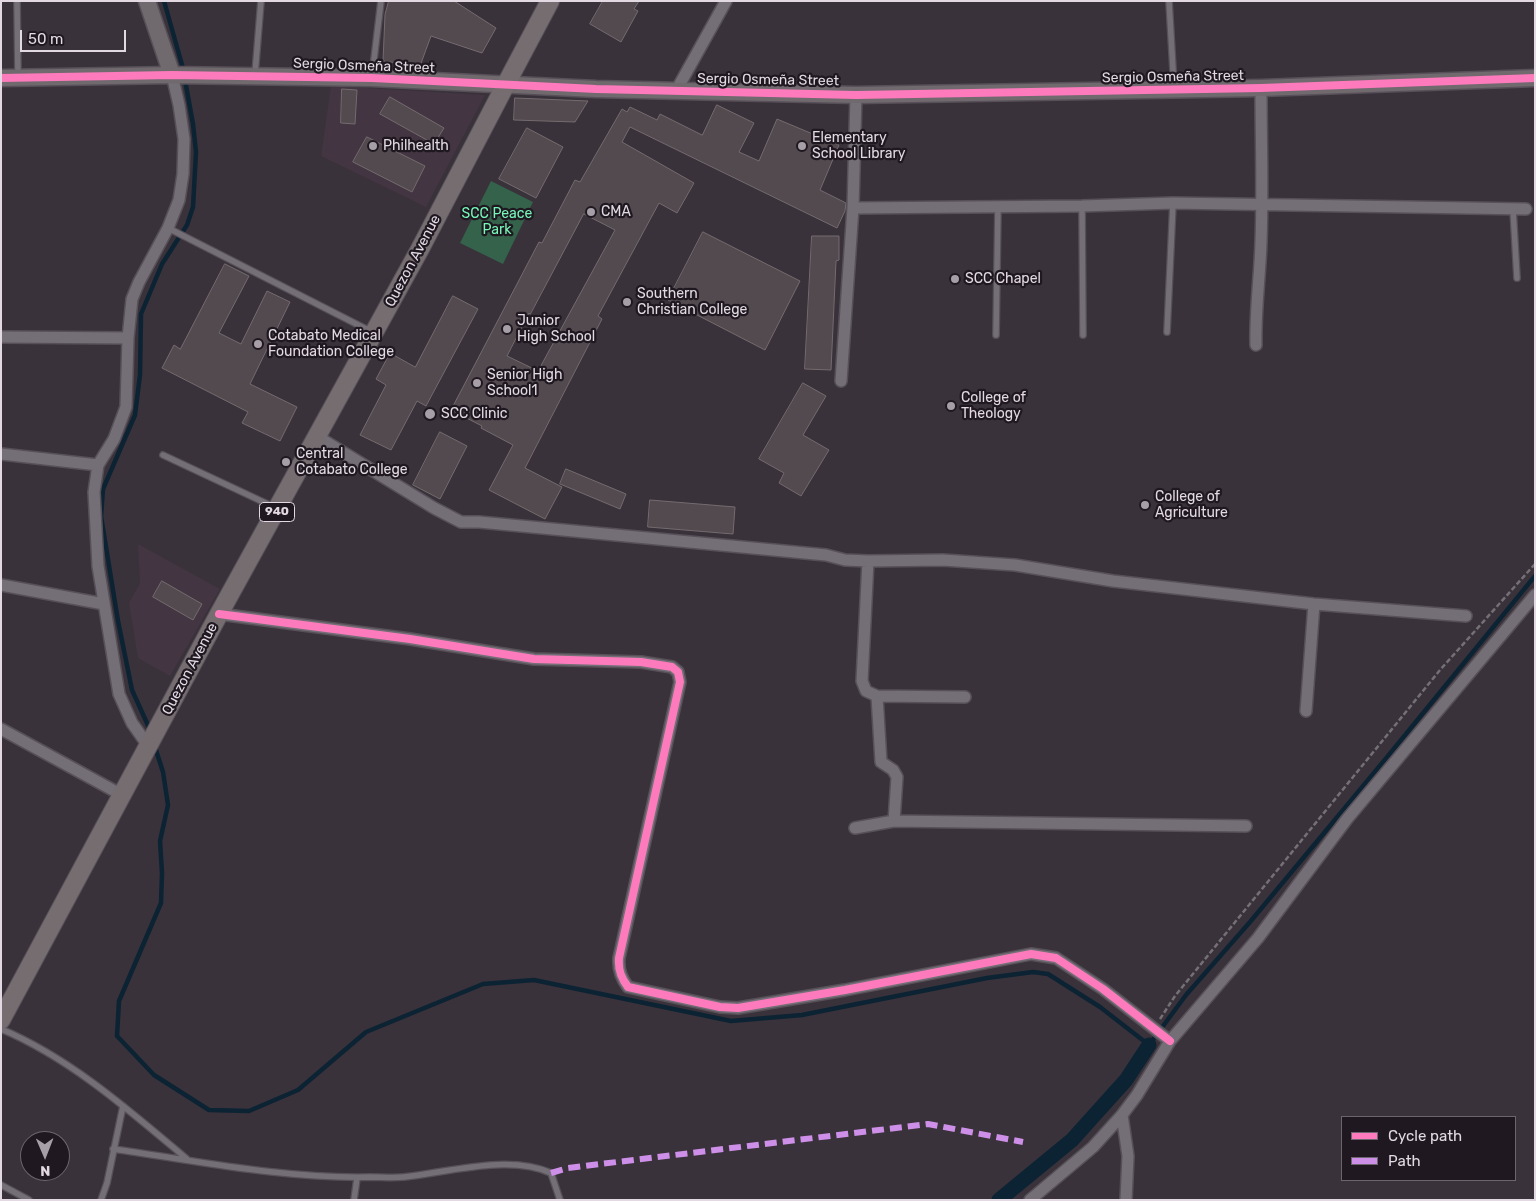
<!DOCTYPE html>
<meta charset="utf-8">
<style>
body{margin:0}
#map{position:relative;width:1536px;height:1201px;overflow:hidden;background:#39323a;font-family:Rubik,sans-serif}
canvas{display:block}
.frame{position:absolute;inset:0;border:2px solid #e2d9e3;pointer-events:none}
.legend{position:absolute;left:1341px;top:1116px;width:175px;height:65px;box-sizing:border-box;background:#1f1820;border:1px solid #6d656e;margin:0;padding:6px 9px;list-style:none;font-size:15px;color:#e2d9e3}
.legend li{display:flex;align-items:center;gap:10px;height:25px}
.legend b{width:25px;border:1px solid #6d656e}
.north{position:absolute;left:20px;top:1131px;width:50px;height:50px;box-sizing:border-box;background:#1f1820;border:1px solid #6d656e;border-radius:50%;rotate:179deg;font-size:14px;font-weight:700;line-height:20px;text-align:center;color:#e2d9e3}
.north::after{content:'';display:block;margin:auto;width:18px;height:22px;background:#a79fa8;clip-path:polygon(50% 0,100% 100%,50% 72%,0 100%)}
.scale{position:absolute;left:20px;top:30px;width:106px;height:22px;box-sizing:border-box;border:2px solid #e2d9e3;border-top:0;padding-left:6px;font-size:15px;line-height:18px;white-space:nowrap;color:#e2d9e3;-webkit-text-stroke:4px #1f1820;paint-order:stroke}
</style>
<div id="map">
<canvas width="1536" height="1201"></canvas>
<div class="frame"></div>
<ul class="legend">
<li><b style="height:6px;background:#fd7abc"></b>Cycle path</li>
<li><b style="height:6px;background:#ce8fe9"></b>Path</li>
</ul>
<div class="north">N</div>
<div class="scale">50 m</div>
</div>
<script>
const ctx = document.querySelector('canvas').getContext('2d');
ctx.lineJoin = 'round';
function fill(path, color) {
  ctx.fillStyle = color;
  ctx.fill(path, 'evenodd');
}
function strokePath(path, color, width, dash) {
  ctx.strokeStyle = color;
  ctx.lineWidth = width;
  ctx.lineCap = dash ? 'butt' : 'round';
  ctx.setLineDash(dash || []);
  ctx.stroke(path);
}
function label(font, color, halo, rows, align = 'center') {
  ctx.font = font + ' Rubik,sans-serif';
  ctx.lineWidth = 4.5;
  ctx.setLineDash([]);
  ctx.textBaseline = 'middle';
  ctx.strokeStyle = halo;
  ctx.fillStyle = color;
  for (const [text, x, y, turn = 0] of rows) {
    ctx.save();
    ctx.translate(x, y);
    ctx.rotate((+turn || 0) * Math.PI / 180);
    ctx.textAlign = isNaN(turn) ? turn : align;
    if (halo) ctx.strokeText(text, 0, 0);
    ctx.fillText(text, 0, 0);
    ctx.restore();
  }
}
const commercial = new Path2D(`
 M331,86L485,95L426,207L321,156Z
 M138,544L220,589L170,676L138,658L129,603L140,583Z`);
const green = new Path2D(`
 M491,181L533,202L503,264L460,243Z`);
const stream = new Path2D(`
 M164,1L184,72
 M151,732L132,690L118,621L101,516L103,489L135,415L140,375L141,314L162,264L187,225L193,207L196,152L193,124L185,80
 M154,744L163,772L168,805L160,841L162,873L161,903L119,1001L117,1036L154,1075L209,1110L249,1111L298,1090L366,1032L483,984L534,980L731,1021L802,1015L987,978L1033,972L1048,974L1100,1007L1149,1045L1186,995L1250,922L1388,756L1535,576`);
const canal = new Path2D(`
 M999,1200L1072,1140L1126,1080L1149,1045`);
const building = new Path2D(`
 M389,1H454L496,28L482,53L431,36L420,66L383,61L385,15Z
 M603,1H639L634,9L638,11L621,42L590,24Z
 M342,89L357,90L355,124L341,123Z
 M390,97L444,128L434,144L380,114Z
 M515,98L588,101L575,122L514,120Z
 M717,105L754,123L739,152L759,161L777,119L839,145L820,190L846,203L845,211L837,228L630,127L622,142L694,183L677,213L659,203L598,316L602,319L525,468L562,487L545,519L489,490L513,445L481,428L482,426L451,410L539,242L542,243L575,180L580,182L622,109L627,112L630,107L657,120L660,114L702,135ZM584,214L615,230L538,371L507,356L529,313L530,314Z
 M527,128L563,147L536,198L499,179Z
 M367,137L425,166L412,192L353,162Z
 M703,232L800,281L765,350L668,300Z
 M812,236H839V260L836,261L831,370L805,369Z
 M225,264L249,276L219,333L241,344L267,291L290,302L250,384L297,407L280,441L242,423L248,412L162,368L174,345L180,349Z
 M453,296L478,309L426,406L417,401L391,450L360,435L386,385L376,379L390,353L415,367Z
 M803,383L826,396L803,435L829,450L801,496L779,483L784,473L759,459Z
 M440,432L467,446L440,499L413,485Z
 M566,469L626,494L620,509L560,484Z
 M650,500L735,507L733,534L648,527Z
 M162,581L202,604L193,620L153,597Z`);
const path = new Path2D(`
 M1160,1019L1175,996L1440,670L1535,564`);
const lane = new Path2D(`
 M17,1L18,77
 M1169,1L1174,87
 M255,74L261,1
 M372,76L381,1
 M1082,206L1083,335
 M1513,209L1517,278
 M168,228L372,332
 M1167,332L1173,203
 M996,335L998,206
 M163,455L274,507
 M1,1029C70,1058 130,1111 187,1159
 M113,1149C198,1161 284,1179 370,1177C381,1177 393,1178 404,1177C449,1172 509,1154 551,1173L560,1200
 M1,1185L29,1200
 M101,1200L107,1183L123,1106
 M354,1200L357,1178`);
const street = new Path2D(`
 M676,91L726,1
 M853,208L1082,206L1173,203L1526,209
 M1,337L128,338
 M1256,345C1255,311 1260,276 1261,242C1263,190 1261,139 1261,88
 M841,381L853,208L856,95
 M318,437L434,508L461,522H479L826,555L845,560L868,561L943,560L1015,565L1113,581L1314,604L1466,616
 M1,454L98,465
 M868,561L862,681L866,691L877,696L965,697
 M1,585L104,604
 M219,614L410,639L534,659L641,662L672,667L678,672L680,682L619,958C618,970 621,978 628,987L720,1007L738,1008L845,990L1031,954L1056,958L1103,989L1170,1041
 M877,696L881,762L893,770L897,777L894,821
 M1306,711L1314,604
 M1,729L122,795
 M149,747L132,723L119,694L98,566L94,492L98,465L114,439L126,407L128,338L132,299L139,282L168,228L179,200L183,174L184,139L179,105L172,75
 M855,828L894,821L1246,826
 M1122,1115L1128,1156L1126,1200
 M1030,1200L1093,1147L1122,1115L1137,1095L1170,1041L1258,938L1347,819L1535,595`);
const secondary = new Path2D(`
 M147,1L172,75
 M1,78L172,75L372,78L596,89L856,95L1261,88L1535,78`);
const primary = new Path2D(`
 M1,1020L219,614L420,249L505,86L550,1`);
const quiet = new Path2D(`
 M551,1173L568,1168L928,1124L1023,1142`);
const cycleway = new Path2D(`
 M1,78L172,75L372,78L596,89L856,95L1261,88L1535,78
 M219,614L410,639L534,659L641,662L672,667L678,672L680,682L619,958C618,970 621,978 628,987L720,1007L738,1008L845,990L1031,954L1056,958L1103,989L1170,1041`);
const markers = [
 [373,146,5,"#a79fa8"],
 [802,146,5,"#a79fa8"],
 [591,212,5,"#a79fa8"],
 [955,279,5,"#a79fa8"],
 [627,302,5,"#a79fa8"],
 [507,329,5,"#a79fa8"],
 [258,344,5,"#a79fa8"],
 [477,383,5,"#a79fa8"],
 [951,406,5,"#a79fa8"],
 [430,414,6,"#a79fa8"],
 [286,462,5,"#a79fa8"],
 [1145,505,5,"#a79fa8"]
];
const shields = [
 [277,512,35]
];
const shieldNames = [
 ["940",277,512]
];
const streetNames = [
 ["Sergio Osmeña Street",364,66,2],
 ["Sergio Osmeña Street",1173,77,-1],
 ["Sergio Osmeña Street",768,80,1],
 ["Quezon Avenue",413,261,-62],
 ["Quezon Avenue",190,669,-62]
];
const poiNames = [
 ["Elementary",812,138],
 ["School Library",812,154],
 ["Philhealth",383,146],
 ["CMA",601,212],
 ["SCC Chapel",965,279],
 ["Southern",637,294],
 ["Christian College",637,310],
 ["Junior",517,321],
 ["High School",517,337],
 ["Cotabato Medical",268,336],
 ["Foundation College",268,352],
 ["Senior High",487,375],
 ["School1",487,391],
 ["College of",961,398],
 ["Theology",961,414],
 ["SCC Clinic",441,414],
 ["Central",296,454],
 ["Cotabato College",296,470],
 ["College of",1155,497],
 ["Agriculture",1155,513]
];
const parkNames = [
 ["SCC Peace",497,214],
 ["Park",497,230]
];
fill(commercial, '#433542');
fill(green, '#35624b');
strokePath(stream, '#0c2334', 4.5);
strokePath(canal, '#0c2334', 15);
fill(building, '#524a4e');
strokePath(building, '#746b6e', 1);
strokePath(lane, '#575058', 8);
strokePath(street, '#575058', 14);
strokePath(secondary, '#575058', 19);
strokePath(primary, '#575058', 20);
strokePath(path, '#747076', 2.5, [5, 2.5]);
strokePath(lane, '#746e76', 5.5);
strokePath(street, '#746e76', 11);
strokePath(secondary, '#70696e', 16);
strokePath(primary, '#756d70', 18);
strokePath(quiet, '#ce8fe9', 6, [12, 6]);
strokePath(cycleway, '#fd7abc', 8);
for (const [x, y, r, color] of markers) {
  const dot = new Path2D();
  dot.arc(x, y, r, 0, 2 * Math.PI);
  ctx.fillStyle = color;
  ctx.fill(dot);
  strokePath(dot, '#1f1820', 2);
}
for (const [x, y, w] of shields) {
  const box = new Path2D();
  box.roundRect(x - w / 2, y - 9.5, w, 19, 4);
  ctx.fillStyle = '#1f1820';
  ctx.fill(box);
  strokePath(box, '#e2d9e3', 1);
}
label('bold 12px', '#e2d9e3', null, shieldNames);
label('14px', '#e2d9e3', '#1f1820', streetNames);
label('14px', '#e2d9e3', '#1f1820', poiNames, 'left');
label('14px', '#76f8b9', '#1f1820', parkNames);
</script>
